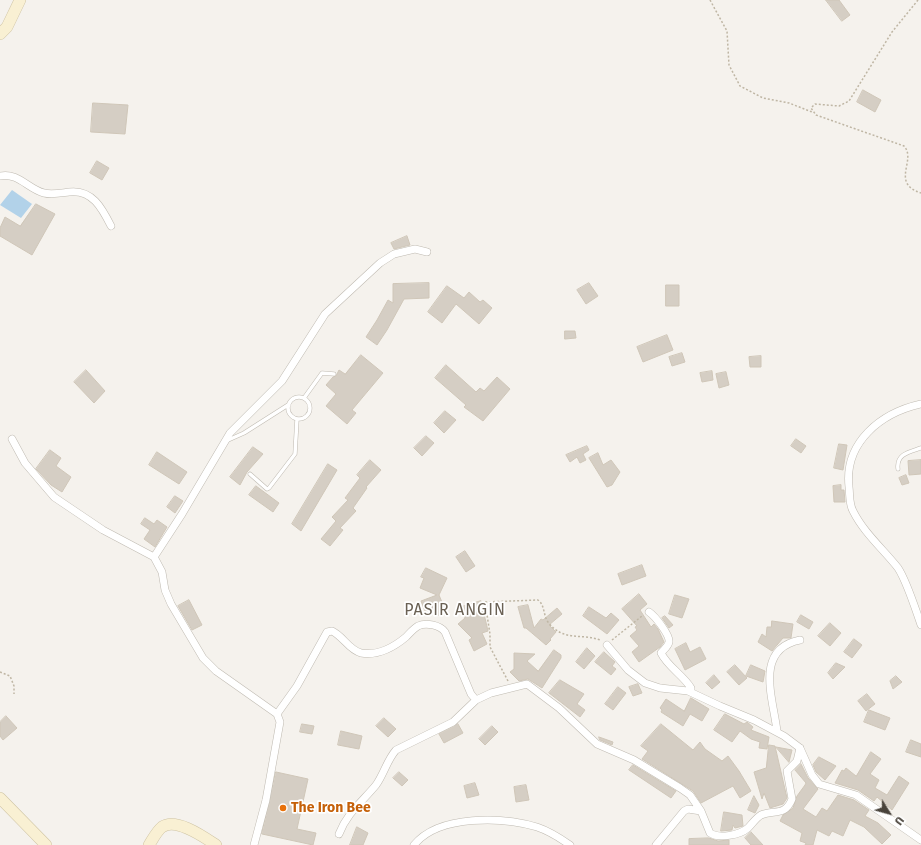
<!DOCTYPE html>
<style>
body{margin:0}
#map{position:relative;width:921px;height:845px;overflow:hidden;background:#f5f2ed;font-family:"Fira Sans",sans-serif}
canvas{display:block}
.north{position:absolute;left:869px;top:793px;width:40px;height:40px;-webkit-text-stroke:3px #fff;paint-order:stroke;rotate:127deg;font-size:11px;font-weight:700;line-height:16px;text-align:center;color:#49433b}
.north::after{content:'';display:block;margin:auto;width:14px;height:18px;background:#49433b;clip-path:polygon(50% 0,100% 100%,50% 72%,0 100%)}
</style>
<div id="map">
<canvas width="921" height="845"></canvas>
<div class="north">U</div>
</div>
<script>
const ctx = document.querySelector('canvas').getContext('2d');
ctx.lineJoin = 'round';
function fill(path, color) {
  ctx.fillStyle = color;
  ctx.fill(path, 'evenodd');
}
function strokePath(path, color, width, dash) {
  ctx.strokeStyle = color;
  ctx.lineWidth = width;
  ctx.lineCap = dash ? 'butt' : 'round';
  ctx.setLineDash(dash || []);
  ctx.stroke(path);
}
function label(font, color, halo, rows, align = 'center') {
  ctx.font = font + ' "Fira Sans",sans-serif';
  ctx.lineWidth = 3.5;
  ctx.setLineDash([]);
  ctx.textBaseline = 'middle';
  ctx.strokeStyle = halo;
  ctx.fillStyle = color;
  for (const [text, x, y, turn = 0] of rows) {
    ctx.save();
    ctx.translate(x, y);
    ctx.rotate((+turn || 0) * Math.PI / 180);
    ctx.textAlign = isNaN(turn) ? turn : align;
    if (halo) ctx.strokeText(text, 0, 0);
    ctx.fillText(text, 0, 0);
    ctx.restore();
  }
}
const water = new Path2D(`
 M12,190L32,204L21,218L0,205Z`);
const building = new Path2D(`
 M826,0H839L850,15L842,21Z
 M863,90L881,100L875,112L857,102Z
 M93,103L128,105L125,134L91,132Z
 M97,161L109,168L102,180L90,173Z
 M36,204L55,214L32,255L0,236V228L5,217L20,226Z
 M407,236L410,245L394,249L391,243Z
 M429,283V298L404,299L387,330L377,345L366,337L377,320L388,300L393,303V284Z
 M589,283L598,296L586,304L577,290Z
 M666,285H679V306H666Z
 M447,286L464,298L469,292L480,302L483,300L492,308L479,324L456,304L442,323L428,312Z
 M565,331H575L576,338L565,339Z
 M667,335L673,350L643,362L637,347Z
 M682,353L685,362L672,366L669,357Z
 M361,355L383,373L352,410L356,413L347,424L326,406L336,394L326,385L333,377L336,376L339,370L345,374Z
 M761,356V367H750L749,357Z
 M446,365L476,392L480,388L484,391L497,377L510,389L483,421L464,407L466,405L435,378Z
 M86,370L105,391L94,403L74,382Z
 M712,371L713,380L702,382L700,373Z
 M726,372L729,385L719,388L716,374Z
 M445,411L456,420L444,433L434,423Z
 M426,436L434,443L422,456L414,448Z
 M796,439L806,446L801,453L791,446Z
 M839,444L847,445L843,470L834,468Z
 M587,446L589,450L583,454L586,460L580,463L577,457L570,462L566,455Z
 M253,447L263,454L247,472L240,485L230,477Z
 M50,450L61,458L56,466L71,477L62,492L51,485L36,469Z
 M157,452L187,472L179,484L149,465Z
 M598,453L603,465L611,460L620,472L612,485L607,487L589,458Z
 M370,460L381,470L366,487L367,488L353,508L356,511L340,528L343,530L330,546L321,539L336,521L332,517L348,500L345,498L360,478L357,475Z
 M921,460V474L909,475L908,461Z
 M328,464L337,470L301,531L292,524Z
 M906,475L909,483L902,485L899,478Z
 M841,485V490H844L845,502H834L833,486Z
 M256,486L279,503L273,512L249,495Z
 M175,496L183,501L175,513L167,507Z
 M145,518L154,524L157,520L167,527L155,547L144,539L150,530L141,524Z
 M465,551L475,566L466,572L456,557Z
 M642,565L646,576L622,585L618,574Z
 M426,568L447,578L439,595L446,612L436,616L433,608L425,611L421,601L437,595L420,588L424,578L421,577Z
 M639,594L647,604L640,610L651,627L654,624L658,629L664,642L660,647L639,662L632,652L639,646L630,636L637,630L635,627L637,626L622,609Z
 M675,595L689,599L682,618L669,614Z
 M189,600L202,625L192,630L178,606Z
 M481,601L488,631L482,633L487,644L474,651L469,640L472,638L458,624L465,618L462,607Z
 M528,605L534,628L541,619L543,620L557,608L562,614L549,625L556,632L550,639L551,640L546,645L526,628H524L518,607Z
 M589,607L606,618L611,613L619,620L607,634L583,616Z
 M801,615L813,622L809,629L797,622Z
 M665,616L673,625L669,628L662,618Z
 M772,621L793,624L791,638H783L772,651L758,642L762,634L766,637L767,627H771Z
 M830,623L841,633L830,646L818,636Z
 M854,639L862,645L852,658L844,652Z
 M686,643L690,652L700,647L706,659L685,670L675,649Z
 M587,648L595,656L584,669L576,662Z
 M554,650L561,655V658L542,688L528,679L519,681L510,672L514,669V653L535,654L527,661L538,671Z
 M604,652L615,662L612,666L616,669L611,675L595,662Z
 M836,663L845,667L833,679L828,673Z
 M735,665L747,678L739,685L727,672Z
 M751,665L765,671L763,682L746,676Z
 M714,675L720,682L712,689L706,683Z
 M896,676L902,682L893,689L890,681Z
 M560,680L584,694L577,704L585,710L580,717L549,693Z
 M638,684L642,693L633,696L629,687Z
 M618,687L626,693L613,710L605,704Z
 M867,694L875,704L866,711L858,701Z
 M691,698L709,709L702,721L690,714L683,726L661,712L662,710L660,708L666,699L684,711Z
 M869,710L890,718L885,730L864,722Z
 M725,714L744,724L747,722L753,727L751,730L769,737L767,749L759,748L760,742L751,739L740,731L732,742L714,730Z
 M6,716L17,728L3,740L0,736V722Z
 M384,718L396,729L388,737L376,726Z
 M302,724L314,726L312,734L300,732Z
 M458,724L463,733L444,743L439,734Z
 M661,724L693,750L700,742L705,749L722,761L728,756L739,771L751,791L740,798L733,786L701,803L693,791L642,759L648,751L641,746Z
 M492,726L498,732L485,745L479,739Z
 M341,731L362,736L359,749L338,745Z
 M599,737L613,742L612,745L600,740Z
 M911,740L921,744V757L906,752Z
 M769,745L775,746L787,798L783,804L770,808L764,793L762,799L754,772L766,768Z
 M776,747L792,750L789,762Z
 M871,752L881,759L870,774L879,780L875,788L887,795L899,776L909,783L892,810L877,797L874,801L858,790L835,783L842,770L844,771L846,768L856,776Z
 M819,757L836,766L825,780L816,772L813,765Z
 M801,764L808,778L818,789L803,809L816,817L822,808L827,811L838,795L854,800L869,810L865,816L878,823L891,835L882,844L864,827L850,820L843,836L832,831L829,836L817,830L813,845H805L806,843L800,841L802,833L780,821L783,815L793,808L797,796L805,785L806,783L795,770Z
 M633,765L676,791L671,798L629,770Z
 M276,772L308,779L297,829L316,833L313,845L262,834Z
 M399,772L408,780L402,786L393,778Z
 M475,783L479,795L467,798L464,786Z
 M526,785L529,800L516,802L514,787Z
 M754,796L759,805L755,813L748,810Z
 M724,812L742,815L743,826L735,828L733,825L732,830L721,831Z
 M357,827L368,833L363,845H350Z
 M751,832L763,845H751L745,838Z
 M709,838L718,841L729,840V845H689V839Z`);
const path = new Path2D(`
 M710,0L727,31L729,65L740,86L763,98L789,103L812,112
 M918,0L892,32L849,101L839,106L815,104L811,108L816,115L904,146C917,160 890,183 921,193
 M612,640L642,616
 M0,672L10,676L14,686V694
 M508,681L490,647V634L485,602L538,600C545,605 543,615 548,622C563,642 581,633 600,640`);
const service = new Path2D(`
 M288 408a11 11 0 1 1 22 0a11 11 0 1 1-22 0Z
 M304,398L322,373L334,374
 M226,441L244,433L288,405
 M898,469C896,454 909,452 921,448
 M250,474L267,489L269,488L295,454L297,419`);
const minor = new Path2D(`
 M0,176C18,172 28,189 44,193C52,195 61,193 69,192C92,189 102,208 111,226
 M921,404C881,413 844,442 849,487C850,495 849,504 853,511C864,533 883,549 898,568C906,580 916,610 921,625
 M12,439L25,463L54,497L103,530L154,557L162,572L165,590L171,604L203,658L216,671L277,714
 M154,557L182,514L230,433L282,381L325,314L380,263L394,254L415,249L427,252
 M649,612C655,616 670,635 669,642C668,647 663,650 661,653C668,667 683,675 691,688V692
 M607,645L628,670L645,683L660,688L688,691L720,706L754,720L784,736L800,748L812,775L819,784L856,795L921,840
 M777,731C773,698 754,649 800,640
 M339,834C347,813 362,802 376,785C384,774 387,760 396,750L453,722L476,700L491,693L527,684L559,708L597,744L634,760L680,788L690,795L701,811
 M254,845L266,800L280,722L277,714L297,686L327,632L332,631C343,636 349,650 361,653C378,656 394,647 406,637C410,633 413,629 418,626C426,622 440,625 445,632L471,694L476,700
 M414,845C439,814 503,817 537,827C549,831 560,838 570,845
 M656,845L684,811L688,809L701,811L710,833C719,839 740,835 748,828C752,824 756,818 761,815C774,809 785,817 792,799L787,771L797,761L800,748`);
const secondary = new Path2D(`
 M0,34L7,27L20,0
 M0,798L46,845
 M149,845C153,839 156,832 162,827C176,817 204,837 216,845`);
const markers = [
 [283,808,4,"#e8710a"]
];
const foodNames = [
 ["The Iron Bee",291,808]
];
const quarterNames = [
 ["PASIR ANGIN",455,611]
];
fill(water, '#b2d2e9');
fill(building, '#d5cec4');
strokePath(building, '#cfc6b8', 1);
strokePath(service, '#bfbab1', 4.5);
strokePath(minor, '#bfbab1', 8);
strokePath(secondary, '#cec3a3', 12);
strokePath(path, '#bfb6a4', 1.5, [2, 2]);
strokePath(service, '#fff', 3.5);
strokePath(minor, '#fff', 7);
strokePath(secondary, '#f9f0d3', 11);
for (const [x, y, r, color] of markers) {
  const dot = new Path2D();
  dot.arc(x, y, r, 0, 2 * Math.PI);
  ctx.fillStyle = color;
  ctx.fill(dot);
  strokePath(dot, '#fff', 1.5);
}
label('bold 14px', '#c56008', '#fff', foodNames, 'left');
ctx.letterSpacing = '1px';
label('16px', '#6a6154', '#fff', quarterNames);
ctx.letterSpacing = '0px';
</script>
